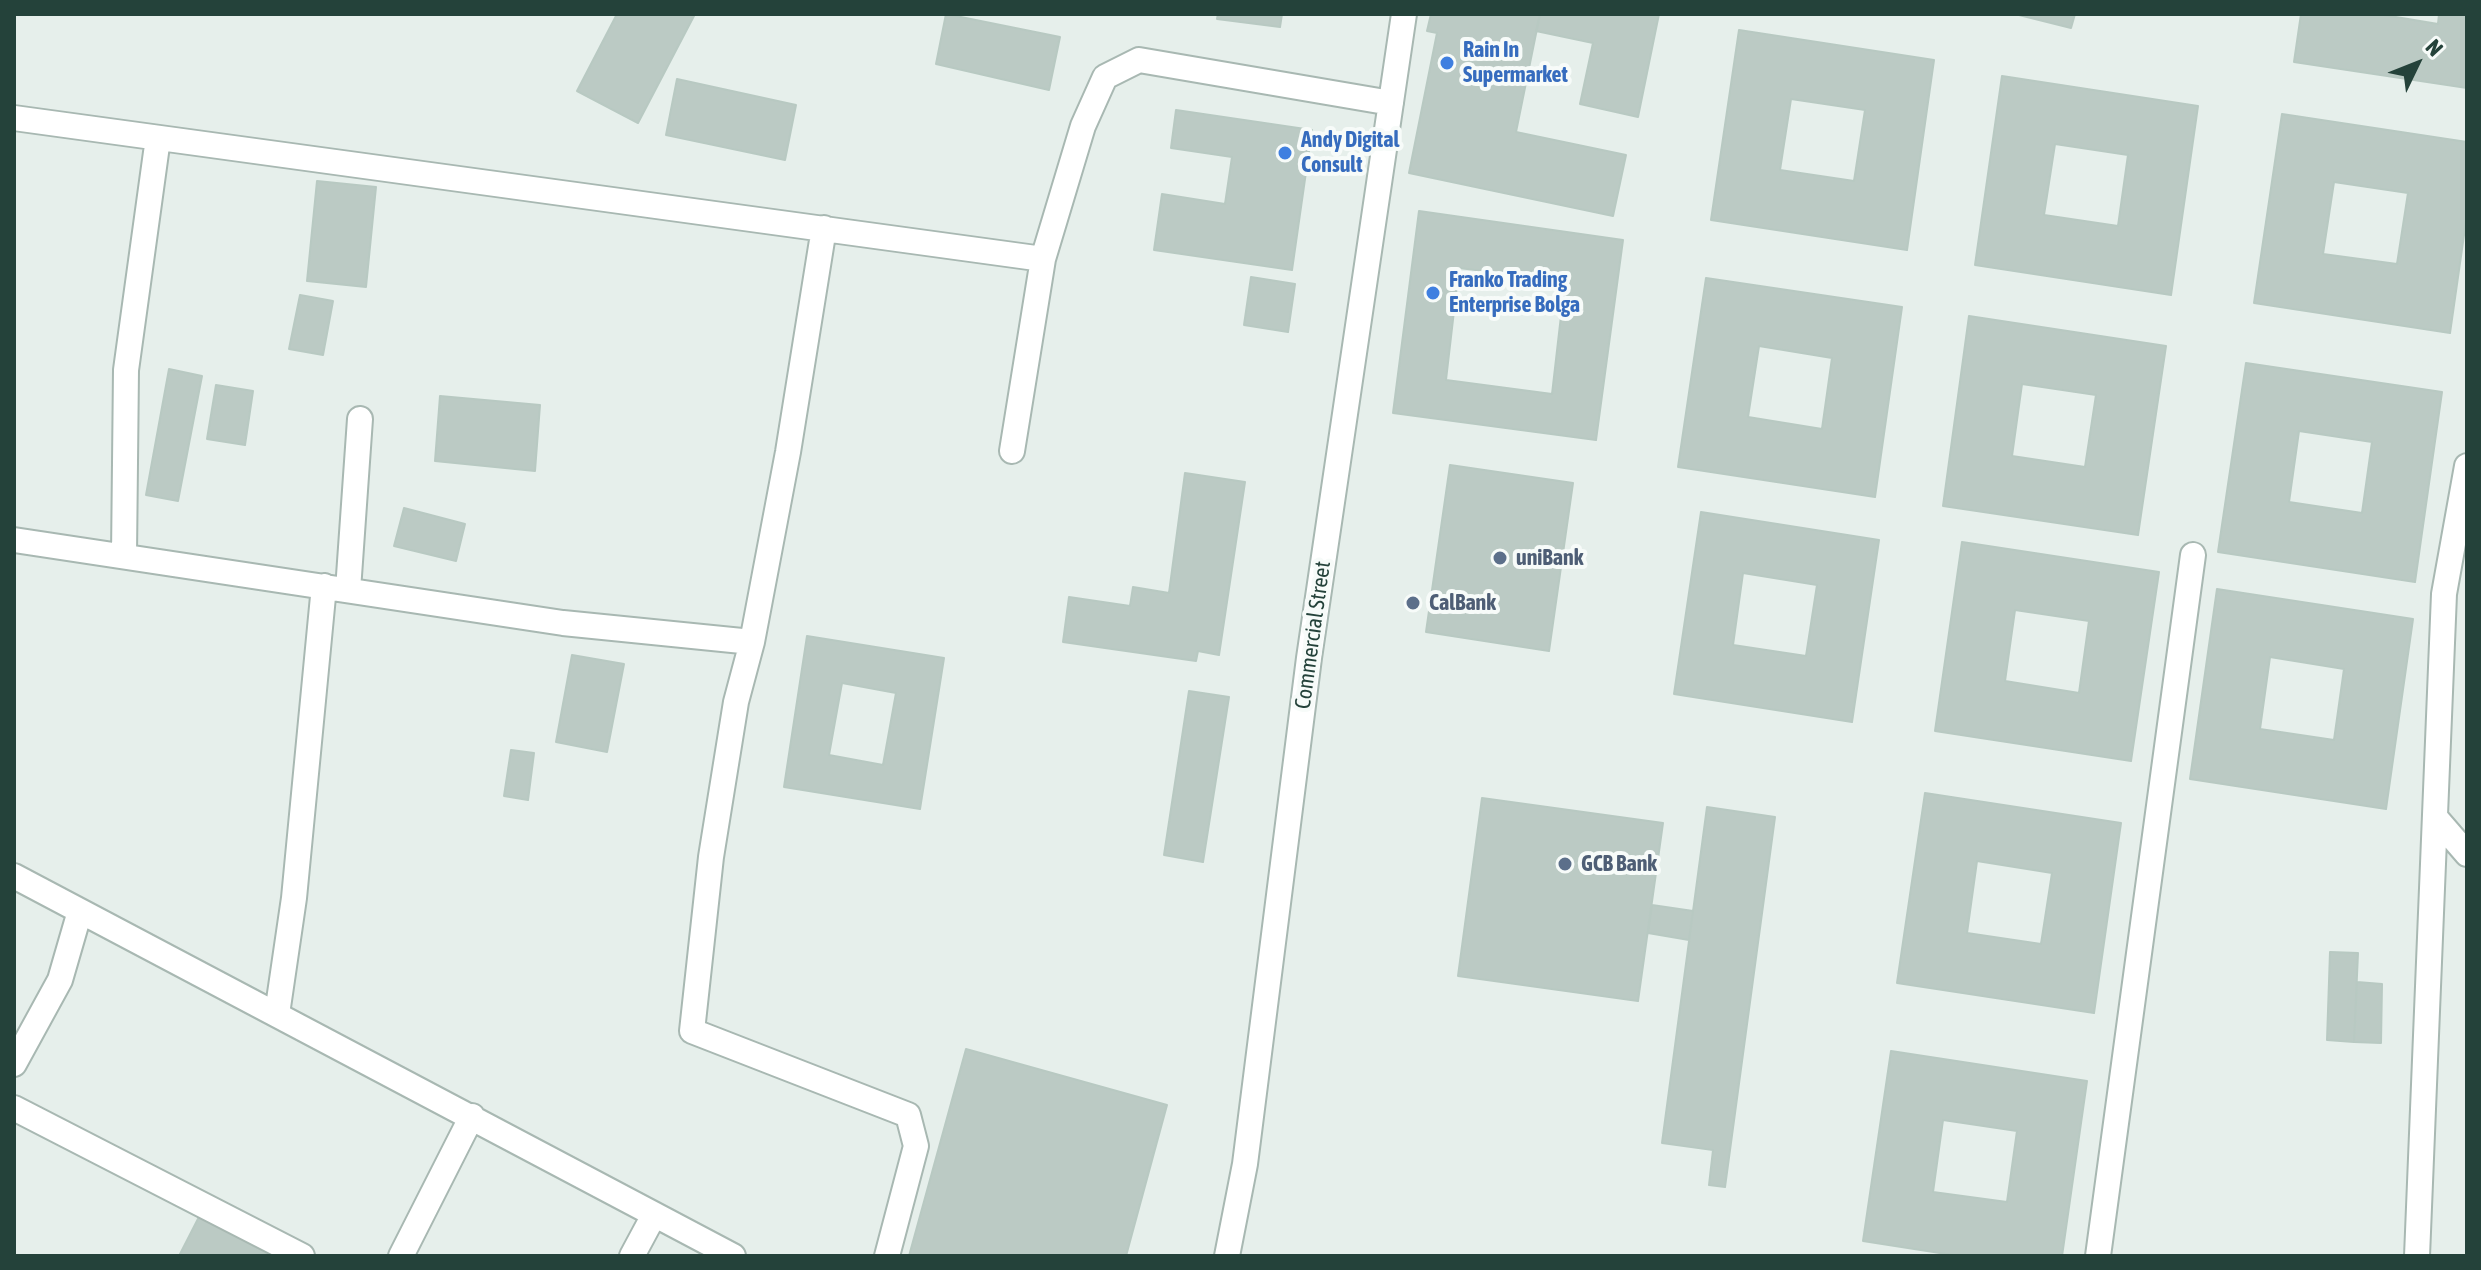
<!DOCTYPE html>
<style>
body{margin:0}
#map{position:relative;width:2481px;height:1270px;overflow:hidden;background:#e6efeb;font-family:"Asap Condensed",sans-serif}
canvas{display:block}
.frame{position:absolute;inset:0;border:16px solid #24423a;pointer-events:none}
.north{position:absolute;left:2377px;top:24px;width:80px;height:80px;-webkit-text-stroke:6px #f7fbf9;paint-order:stroke;rotate:47deg;font-size:22px;font-weight:700;line-height:32px;text-align:center;color:#24423a}
.north::after{content:'';display:block;margin:auto;width:28px;height:36px;background:#24423a;clip-path:polygon(50% 0,100% 100%,50% 72%,0 100%)}
</style>
<div id="map">
<canvas width="2481" height="1270"></canvas>
<div class="frame"></div>
<div class="north">N</div>
</div>
<script>
const ctx = document.querySelector('canvas').getContext('2d');
ctx.lineJoin = 'round';
function fill(path, color) {
  ctx.fillStyle = color;
  ctx.fill(path, 'evenodd');
}
function strokePath(path, color, width, dash) {
  ctx.strokeStyle = color;
  ctx.lineWidth = width;
  ctx.lineCap = dash ? 'butt' : 'round';
  ctx.setLineDash(dash || []);
  ctx.stroke(path);
}
function label(font, color, halo, rows, align = 'center') {
  ctx.font = font + ' "Asap Condensed",sans-serif';
  ctx.lineWidth = 8;
  ctx.setLineDash([]);
  ctx.textBaseline = 'middle';
  ctx.strokeStyle = halo;
  ctx.fillStyle = color;
  for (const [text, x, y, turn = 0] of rows) {
    ctx.save();
    ctx.translate(x, y);
    ctx.rotate((+turn || 0) * Math.PI / 180);
    ctx.textAlign = isNaN(turn) ? turn : align;
    if (halo) ctx.strokeText(text, 0, 0);
    ctx.fillText(text, 0, 0);
    ctx.restore();
  }
}
const building = new Path2D(`
 M617,14H695L638,123L577,91Z
 M946,14L1060,37L1049,90L936,64Z
 M1218,14H1282L1280,27L1217,19Z
 M1431,14H1540L1516,132L1626,155L1613,216L1409,173L1437,33L1427,31Z
 M1540,14H1659L1638,117L1580,104L1593,43L1536,31Z
 M2015,14H2075L2071,28Z
 M2301,14H2378L2438,24L2439,14H2467V88L2294,62Z
 M1739,30L1934,60L1907,250L1711,220ZM1791,99L1865,110L1854,181L1780,170Z
 M2002,76L2198,106L2171,295L1975,265ZM2055,144L2128,155L2118,226L2044,215Z
 M677,79L796,105L785,160L666,135Z
 M1176,110L1312,130L1292,270L1154,250L1162,194L1225,204L1232,157L1171,148Z
 M2282,114L2467,142V214L2450,333L2254,303ZM2334,182L2408,193L2397,264L2323,254Z
 M317,181L376,187L366,287L307,281Z
 M1419,211L1623,240L1596,440L1393,413ZM1459,268L1565,281L1552,394L1446,380Z
 M1251,277L1295,284L1288,332L1244,325Z
 M1706,278L1902,307L1875,497L1678,467ZM1759,346L1832,358L1822,429L1748,417Z
 M300,295L333,301L323,355L289,349Z
 M1969,316L2166,346L2138,535L1943,506ZM2022,384L2096,395L2085,467L2012,456Z
 M2246,363L2442,392L2415,582L2218,552ZM2299,431L2372,442L2362,513L2289,502Z
 M169,369L202,376L178,501L146,495Z
 M216,385L253,391L245,445L207,439Z
 M440,396L540,405L535,471L435,461Z
 M1450,465L1573,483L1549,651L1426,632Z
 M1185,473L1245,482L1219,655L1198,651L1196,661L1063,642L1069,597L1130,606L1133,587L1169,593Z
 M404,508L465,524L456,561L394,546Z
 M1701,512L1879,540L1852,722L1674,694ZM1743,573L1817,585L1806,656L1733,645Z
 M1962,542L2159,572L2131,761L1935,731ZM2015,610L2089,621L2079,693L2005,681Z
 M2217,589L2413,619L2386,809L2190,779ZM2270,657L2344,669L2334,740L2260,729Z
 M807,636L944,658L920,809L784,787ZM842,683L896,693L883,765L829,755Z
 M572,655L624,664L607,752L556,742Z
 M1189,691L1229,697L1203,862L1164,855Z
 M511,750L534,753L528,800L504,796Z
 M1925,793L2121,823L2094,1013L1897,983ZM1977,861L2052,873L2041,944L1967,933Z
 M1482,798L1663,823L1638,1001L1458,976Z
 M1707,807L1775,817L1725,1187L1709,1185L1713,1150L1662,1143Z
 M1652,905L1693,911L1689,940L1648,933Z
 M2330,952L2358,953L2354,1042L2327,1040Z
 M2357,982L2382,984L2381,1043L2354,1042Z
 M966,1049L1167,1105L1126,1256H909Z
 M1891,1051L2087,1081L2062,1256H1959L1863,1241ZM1943,1120L2017,1131L2007,1202L1933,1192Z
 M202,1211L287,1256H179Z`);
const street = new Path2D(`
 M14,118L1043,259
 M824,228L788,452L752,642L736,702L711,857L692,1031L908,1115L916,1146L887,1256
 M1012,451L1043,259L1083,126L1105,77L1139,60L1391,103
 M14,540L563,623L752,642
 M124,555L126,370L158,138
 M348,590L360,419
 M2435,817L2467,854
 M14,876L733,1256
 M277,1014L294,898L324,586
 M14,1064L60,980L80,911
 M14,1108L302,1256
 M401,1256L472,1116
 M632,1256L654,1215
 M1227,1256L1245,1164L1309,658L1404,14
 M2098,1256L2193,555
 M2417,1256L2444,594L2467,466`);
const markers = [
 [1447,63,8,"#3f7fe0"],
 [1285,153,8,"#3f7fe0"],
 [1433,293,8,"#3f7fe0"],
 [1500,558,8,"#5c6f8a"],
 [1413,603,8,"#5c6f8a"],
 [1565,864,8,"#5c6f8a"]
];
const shopNames = [
 ["Rain In",1463,50],
 ["Supermarket",1463,75],
 ["Andy Digital",1301,140],
 ["Consult",1301,165],
 ["Franko Trading",1449,280],
 ["Enterprise Bolga",1449,305]
];
const serviceNames = [
 ["uniBank",1516,558],
 ["CalBank",1429,603],
 ["GCB Bank",1581,864]
];
const streetNames = [
 ["Commercial Street",1313,635,-82]
];
fill(building, '#bbcac4');
strokePath(building, '#b8c9c2', 2);
strokePath(street, '#a8b8b2', 28);
strokePath(street, '#fff', 24);
for (const [x, y, r, color] of markers) {
  const dot = new Path2D();
  dot.arc(x, y, r, 0, 2 * Math.PI);
  ctx.fillStyle = color;
  ctx.fill(dot);
  strokePath(dot, '#f7fbf9', 3);
}
label('bold 22px', '#366cbe', '#f7fbf9', shopNames, 'left');
label('bold 22px', '#4e5e75', '#f7fbf9', serviceNames, 'left');
label('22px', '#24423a', '#f7fbf9', streetNames);
</script>
